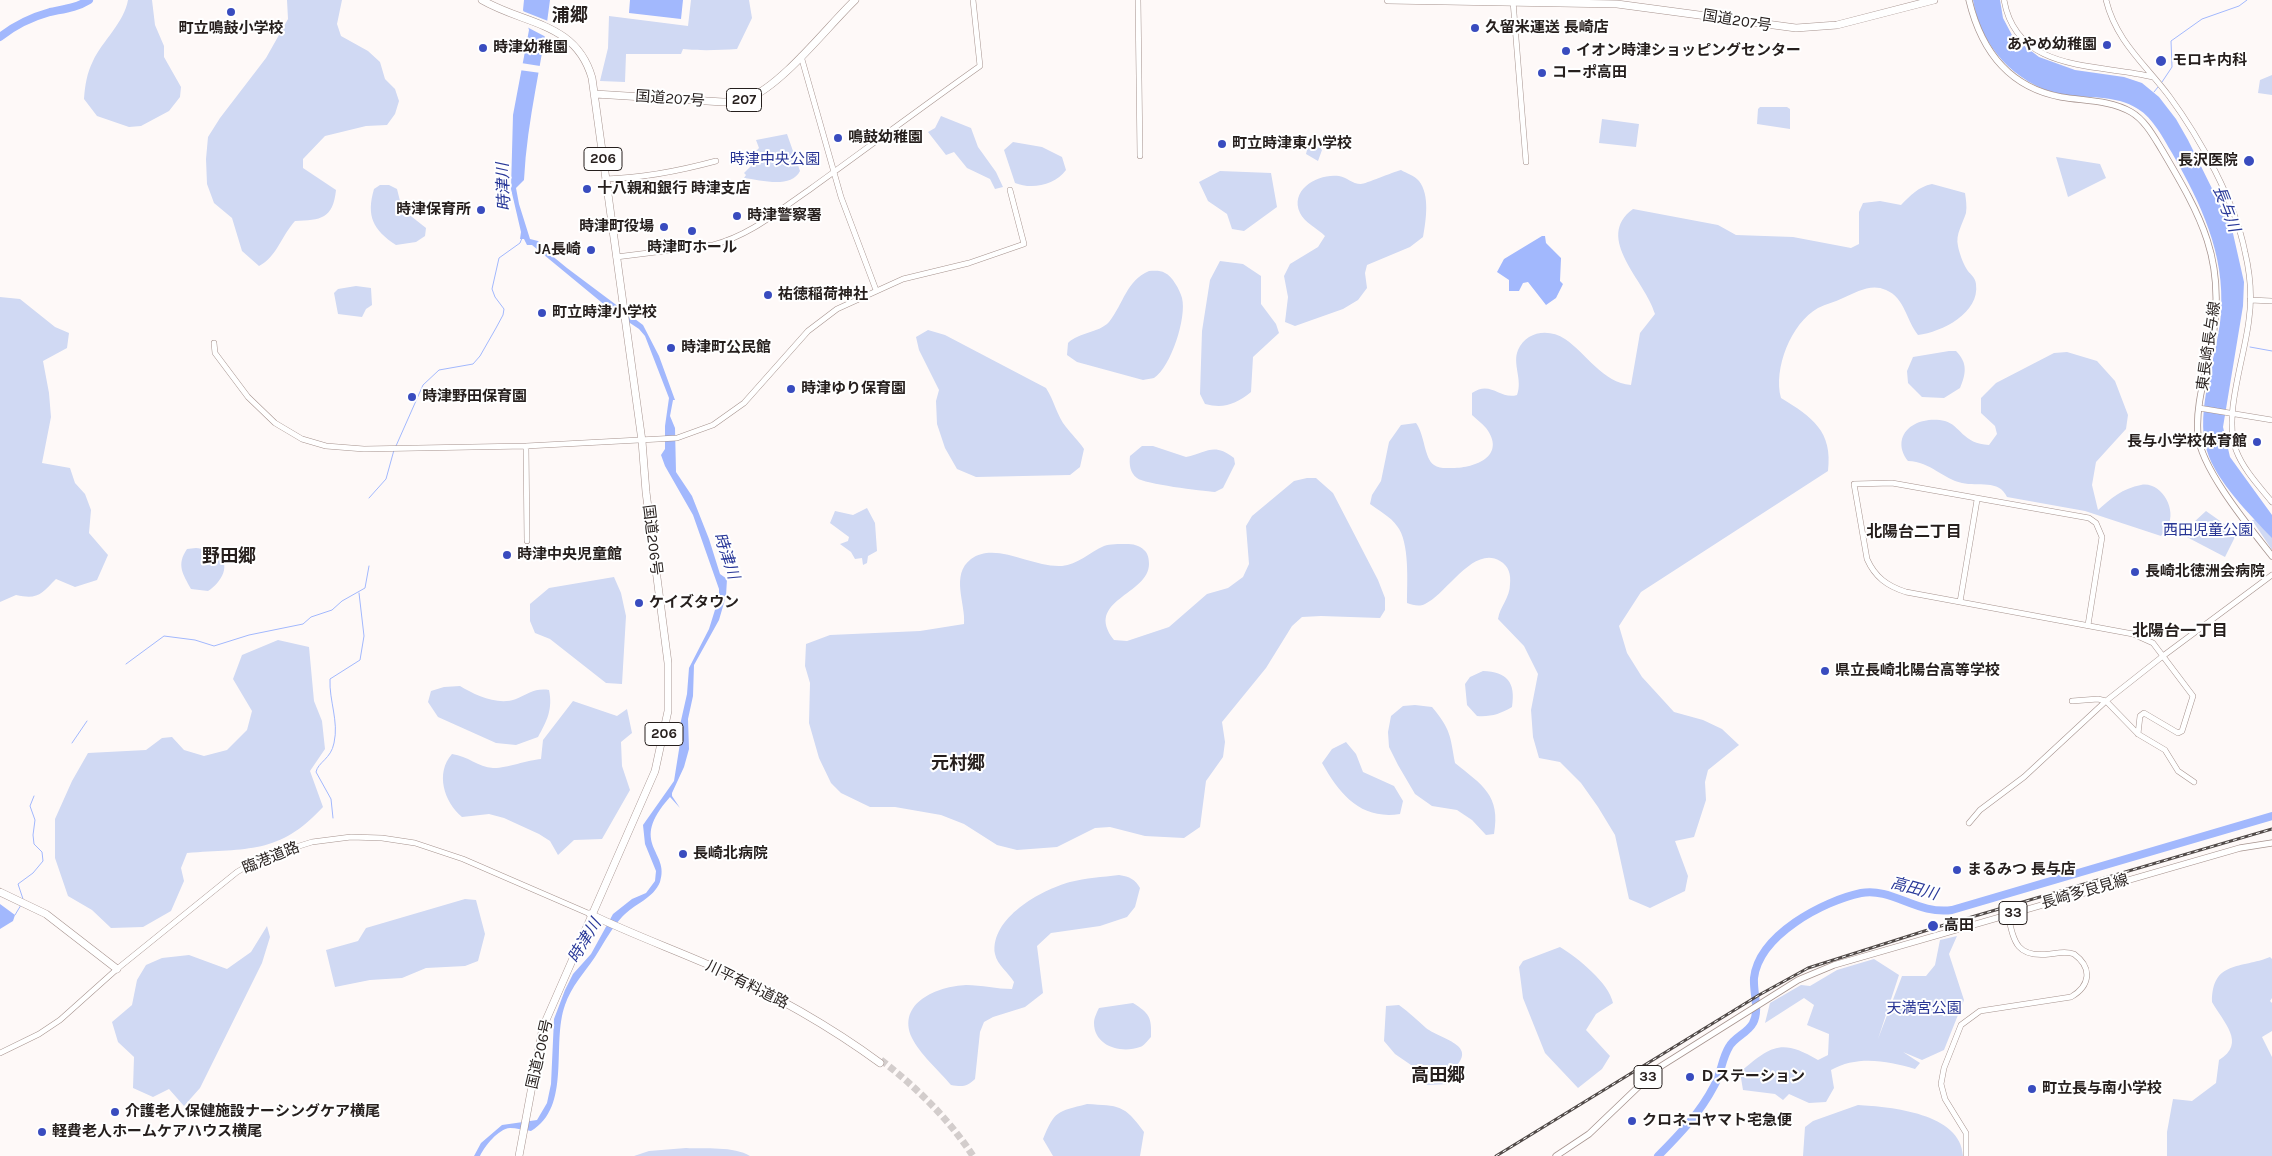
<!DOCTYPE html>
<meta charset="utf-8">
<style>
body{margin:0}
canvas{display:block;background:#fef9f8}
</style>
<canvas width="2272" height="1156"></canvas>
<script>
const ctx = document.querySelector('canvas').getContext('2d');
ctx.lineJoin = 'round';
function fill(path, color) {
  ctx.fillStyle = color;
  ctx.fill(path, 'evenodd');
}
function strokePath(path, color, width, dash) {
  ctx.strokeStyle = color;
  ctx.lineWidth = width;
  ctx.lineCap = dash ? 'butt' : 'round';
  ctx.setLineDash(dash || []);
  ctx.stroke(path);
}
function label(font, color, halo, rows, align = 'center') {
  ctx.font = font + ' Karla,"Noto Sans JP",sans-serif';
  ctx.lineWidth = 4;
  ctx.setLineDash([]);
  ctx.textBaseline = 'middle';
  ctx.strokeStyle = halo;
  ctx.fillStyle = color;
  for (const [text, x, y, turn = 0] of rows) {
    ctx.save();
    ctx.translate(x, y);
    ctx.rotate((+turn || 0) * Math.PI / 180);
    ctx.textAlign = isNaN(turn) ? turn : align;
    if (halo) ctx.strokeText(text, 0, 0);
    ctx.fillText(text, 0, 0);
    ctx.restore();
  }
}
const green = new Path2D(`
 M128,0H152L155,25L164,46V57L181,87L180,97L169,111L141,126L129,127L97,116L84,99C85,85 87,73 93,61C103,40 124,23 128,0Z
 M287,0H342L337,24L341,36L368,51L380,62L385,79L395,89L399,101L395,114L387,125L366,126L325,136L303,159V168L336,190C333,219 321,220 295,221C282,235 276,258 259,266L242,251L232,218L214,203L207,184L206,159L208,137L220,118L266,58L288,19Z
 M691,0H749L752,18L737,49C719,50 702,51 683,49L681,54H626L625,82L600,81L608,48L609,16L688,26Z
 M2272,75V95L2258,93L2260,80Z
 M1760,107H1787L1790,109V129L1757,124L1758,109Z
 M941,116L971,128L978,147L996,172L1003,187L995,189L990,179L967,168L954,152L946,155L928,132L935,128Z
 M1602,119L1639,124L1636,147L1599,143Z
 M787,134L800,171C791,189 761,180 744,178L746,175L744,173L752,165L753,154L759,148L756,140Z
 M1013,142L1042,147L1062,157L1066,170C1055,185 1032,190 1015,183L1004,150Z
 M1314,145L1319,146L1322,150L1318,161L1306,154L1308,146Z
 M2056,157L2100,164L2106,178L2068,197Z
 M1401,170C1406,173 1415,176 1419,181C1430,195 1426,220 1423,237L1410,247L1367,265L1365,273L1367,288L1358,300L1343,309L1295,326L1285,322L1288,297L1284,276L1290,264L1318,247L1325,236C1318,229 1304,222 1300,213C1289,189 1319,173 1339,176C1347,177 1352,184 1361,184C1365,184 1393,172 1401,170Z
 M1220,171L1271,173L1277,207L1244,231L1232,229L1227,214L1208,201L1199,182Z
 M1932,184L1965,193C1966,200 1967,206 1966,213C1963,223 1955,235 1958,246C1959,252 1963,263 1966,268C1969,274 1975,276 1976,284C1980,313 1942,332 1918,335C1906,320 1905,298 1886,290C1871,283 1857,292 1843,298C1835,302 1826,304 1818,308C1791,323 1773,369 1781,398C1812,417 1833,431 1828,471L1641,592L1619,626L1627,653L1642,677L1674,712L1703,720L1722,729L1739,745L1708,770L1705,782L1706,800L1694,837L1675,841L1688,876L1685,891L1650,908L1629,899L1615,835L1598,807L1581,783L1560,762L1539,758L1533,737L1531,710L1538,674L1524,646L1498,619C1500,606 1510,598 1510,584C1511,575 1509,566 1500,561C1473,545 1446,595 1425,604C1419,607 1413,605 1407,603C1407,583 1410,542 1397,526C1391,517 1378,510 1370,504L1372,495L1381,481L1389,442L1401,425L1416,423C1425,435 1424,458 1434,465C1439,469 1447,468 1453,468C1475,468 1507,456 1486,428C1482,423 1476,419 1472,415V393C1491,380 1500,400 1517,395C1523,380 1512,364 1518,350C1526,331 1549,328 1565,339C1586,353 1603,383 1631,385L1640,333L1655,314C1646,281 1593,238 1633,209L1718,225L1736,235L1793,237L1851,248L1859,244V212L1863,203L1880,201L1901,205C1911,195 1918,187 1932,184Z
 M380,185H389L397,189L402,209L426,228L425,236L416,242L396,245C373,230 366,216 374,189Z
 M1220,261L1243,264L1261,276V304L1276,324L1279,333L1253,357L1251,392C1236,404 1224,409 1205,404L1200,394L1202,331L1210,280Z
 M1149,271C1154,271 1160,270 1165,273C1172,276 1180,290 1182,298C1187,317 1171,367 1154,378C1151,379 1146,379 1143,380L1077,362L1067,355L1068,343C1079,332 1099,333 1109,322C1124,303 1126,281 1149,271Z
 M356,286L371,288L372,305L366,309L362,317L338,314L334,293L338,289Z
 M0,297L20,299L55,327L69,333L67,348L43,361L49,393L51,417L42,463L70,468L75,483L85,494L91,510L89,533L108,555L97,580L75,587L56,579C41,594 38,600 16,595L0,602Z
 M928,330L945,335L1046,388C1054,400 1057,416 1066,427C1072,435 1078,440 1084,449L1080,467L1070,475L976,477L957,469L945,448L937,424L936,401L939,390L919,350L916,337Z
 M1949,351H1956C1968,363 1966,374 1960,388L1944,398L1922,397L1908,383L1907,371L1913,357Z
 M2067,352L2097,361L2115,381L2128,415L2126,429L2096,462L2092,485L2098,510C2110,499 2123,488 2141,485C2161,481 2177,509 2168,526C2167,530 2163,533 2161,536L2085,511L2007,497C1999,479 1978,487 1962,483C1943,479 1931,462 1908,461C1903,455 1900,447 1902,439C1907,422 1929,417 1945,421C1960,425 1963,444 1989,445L1997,434L1995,426L1981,413V398L1996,383L2054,353Z
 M1142,446H1153L1186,457C1207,453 1213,442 1234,458L1235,464L1223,488L1215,492C1202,491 1144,484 1137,478C1130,473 1129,464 1130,456Z
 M1307,478H1316L1333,493L1378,580L1385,598V610L1380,618L1321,616L1302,617L1292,626L1266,668L1222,722L1225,742L1223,757L1206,781L1200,827L1184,838L1145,836L1110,827L1095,828L1057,847L1017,850L997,845L964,824L941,815L895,807H870L841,793L831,783L819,758L809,723L810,683L805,666L806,644L830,635L920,631L964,624C966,604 950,575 971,559C996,541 1032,568 1062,566C1077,565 1090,552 1104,546C1110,544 1119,544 1126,544C1133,544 1139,545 1144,550C1148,553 1149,559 1149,564C1149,595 1083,600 1114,640L1127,641L1169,627L1207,594L1228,588L1243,577L1249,564L1246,526L1252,516L1294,481Z
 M867,508L875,523L877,551L868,556L867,563L863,565L862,558L855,559L851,552L840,544L848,541L849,537L830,523L835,511L853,515Z
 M2206,511L2237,533L2225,557L2181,534Z
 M2272,517V550L2252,520Z
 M196,548C202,549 210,549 216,553C233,564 221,583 208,591L191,589C183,574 176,565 187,549Z
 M614,577L621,593L626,616L622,684L606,683L550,639L535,633L530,621V604L549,588Z
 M278,640L309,647L314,701L322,721L325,749L310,771L323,807C279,855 247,848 187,853L181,868L184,881L171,911L143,927L111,928L92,910L68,896L55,858V819L72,781L88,753L146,750L162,738L172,737L184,750L204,756L227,750L247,730L252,711L233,679L242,655Z
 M1483,671C1507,672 1516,682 1512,707C1500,714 1491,717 1477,716L1467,705L1465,684L1470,677Z
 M460,686C475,695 498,706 516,699C529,694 534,688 549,690C553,709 547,721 538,737L516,745L496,743L438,717L428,702L431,691L444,687Z
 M573,701L617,716L627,709L632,733L621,742L622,766L630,790L602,839L574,840L558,855L550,841L539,834L504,818L489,814L462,817C444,802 435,773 452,754C468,756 478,767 493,768C503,769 528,760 541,759L543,740Z
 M1415,705L1432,707C1451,730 1450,735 1455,763C1482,785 1501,795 1494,834L1486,835L1472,820L1457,810L1432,806L1415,794L1398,765L1389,747L1388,732L1391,716L1403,706Z
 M1346,742L1356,754L1363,772L1394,786L1403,801L1400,814C1361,820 1340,795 1322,763L1332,749Z
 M1119,875C1130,877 1135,879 1140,888L1135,907L1127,917L1100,926L1051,933L1037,946L1043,993L1025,1007L993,1017L984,1022L980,1032L975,1079C967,1087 962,1087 951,1085C940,1072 919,1053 912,1038C896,1003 938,986 966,985C982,985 997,989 1012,989L1014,982C1009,973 997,965 995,954C990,918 1041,890 1070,882C1086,878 1102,877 1119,875Z
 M465,899L476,900L485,934L478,961L465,966L426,968L402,978L370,980L335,987L326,950L358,941L366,928Z
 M267,926L270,937L262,963L200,1088L184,1106L169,1089L153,1097L133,1088L134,1057L118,1042L112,1022L132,1005L137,980L146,965L162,958L189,955L227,969L251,952Z
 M1957,936L1949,954L1964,1000L1944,1050L1922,1060L1903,1052L1920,1063L1915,1069C1888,1061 1858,1055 1831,1070L1834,1088L1826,1102L1809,1103L1789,1094L1783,1100L1775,1094L1743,1090L1740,1072C1771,1046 1781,1038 1818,1060L1828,1055L1829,1034L1807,1025L1814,1005L1804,998L1765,1023L1770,1003L1801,985L1810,986L1837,970L1874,959L1899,975L1878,1039L1902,976H1926L1935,965L1940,940Z
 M1560,947C1578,958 1609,983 1613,1003L1596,1014L1586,1030L1610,1056L1602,1069L1578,1088L1545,1053L1523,998L1519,967L1523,961Z
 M2270,957L2272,959V998L2270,1001L2272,1003V1031L2262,1037L2272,1057V1156H2167V1132L2173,1099L2192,1101L2216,1083L2219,1060C2247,1043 2223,1022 2212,1002C2212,960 2241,969 2270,957Z
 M1133,1003C1149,1013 1152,1017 1151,1037C1148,1040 1144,1046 1140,1047C1121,1054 1094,1046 1094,1023C1094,1018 1097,1012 1099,1008Z
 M1399,1005C1409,1012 1417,1020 1426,1028C1443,1041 1483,1045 1449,1073L1448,1084L1427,1085L1411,1065L1395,1054L1384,1041L1386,1006Z
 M1087,1104C1119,1106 1124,1104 1144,1132L1140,1156H1053L1043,1139C1055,1110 1057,1112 1087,1104Z
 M1858,1105C1891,1107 1961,1113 1963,1156H1803L1805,1127L1813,1121Z
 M686,1148C705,1149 734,1146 750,1156H634L649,1151Z`);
const water = new Path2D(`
 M524,0H550C543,60 527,119 524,180L516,188L519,204L530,239L538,241L545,250L567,268L643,325L659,356L675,400H673L670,416L675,428L676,472L692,496L709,539L720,574L727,579L726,596L719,620L694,665L693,696L688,719L689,749L684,767L672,793V796L680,808L670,797C627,845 671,851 660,882C653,899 635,903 622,917C611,929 604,943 595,957C584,973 571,987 565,1005C551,1044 572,1107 531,1131C524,1130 516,1128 510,1128C498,1129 485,1146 480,1156H474L481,1143L502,1125L537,1120L547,1103L551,1084L554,1019L565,990L573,974L591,954L613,914L632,899L646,893L655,881L656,871L645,844L643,825L674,781L681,737L680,725L687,694L689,668L709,629L719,597V589L693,515L665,466L661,455L665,449V426L669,398L645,336L639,329L612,311L532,245H527L524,239H520L521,232L511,189L513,115L529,30L523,10Z
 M630,0H683L681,19L629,13Z
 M1973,0H2000L2003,18L2013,37L2039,57L2075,70L2124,77L2142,83L2159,97L2176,119L2188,140L2232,229L2244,282L2243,306L2223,427L2230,457L2272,515V538C2251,516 2216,481 2207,451C2194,410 2218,355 2221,313C2225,253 2201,204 2172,153C2163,138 2153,118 2138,109C2116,94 2085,99 2060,94C2015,84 1980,45 1973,0Z
 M1542,236H1545L1546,243L1561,258L1560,281L1563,284L1556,298L1546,305L1528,282L1523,283L1519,291H1509V280L1497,272L1504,259Z
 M0,904L15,915L13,921L0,929Z`);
const pier = new Path2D(`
 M520,10L548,21L546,37L525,26Z
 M521,63L540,66L541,73L519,70Z`);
const stream = new Path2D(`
 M2162,82L2172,67L2171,41L2202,19L2239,6L2247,0
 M2154,92L2158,87
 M2250,347L2272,351
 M396,446L423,385L439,370L473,364L480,356L496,328L503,315L504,309L495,297L492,289L499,258L520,243L522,238
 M369,498L386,479L394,450
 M126,664L164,636L195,640L214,646L249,635L303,624L311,617L332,610L342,601L365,588L369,566
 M72,743L87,721
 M333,818L331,799L316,772C318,762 331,759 334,743C339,721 329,701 330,679L360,660L364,636L359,593
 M23,899L18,884L33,873L43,861L42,852L34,844L33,835L35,820L30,806L34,796
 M15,915L21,905`);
const river = new Path2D(`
 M0,37C15,25 32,17 50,12C64,9 76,8 89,0
 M1658,1156C1679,1135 1700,1113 1714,1086C1721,1074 1722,1058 1729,1047C1734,1037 1748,1033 1753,1023C1760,1010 1753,993 1754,978C1759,935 1823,901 1861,893C1892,887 1917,915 1952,910L2272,816`);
const highwayTunnel = new Path2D(`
 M881,1060C916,1087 949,1119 973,1156`);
const secondary = new Path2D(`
 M1138,0L1140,156
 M2004,0C2017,74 2098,63 2153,77
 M2106,0C2116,41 2145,64 2169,96C2200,138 2235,201 2245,252C2250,273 2252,298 2249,319C2245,357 2223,415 2236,450C2243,469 2259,486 2272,502
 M1513,1L1526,162
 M801,56L841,197L876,290
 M606,179C645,178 679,171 716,161
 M616,257L713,245C751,235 778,211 809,190C866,149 922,107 980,66L973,0
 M2250,300L2272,301
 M214,343L215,353L248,397L275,423L302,439L326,446L364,449L526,446L677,438L713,425L744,403L808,331L837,309L903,279L969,263L1024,244L1010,190
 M2199,408L2272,420
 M526,446L527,541
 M1960,602L1977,500
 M2088,625L2102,537L2096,523L2089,518L1892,483L1854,484L1867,559C1875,577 1887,586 1906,592L2133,634L2153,643L2193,696L2182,731L2178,733L2144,713L2140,716L2138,734
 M2072,701L2098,699L2106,701L2138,734L2165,750L2178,771L2194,782
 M1969,823L1980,810L2024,777L2106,701L2163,656L2272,575
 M0,1053L39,1034L60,1020L117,969L237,872L261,858L312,842L351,837L382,838L415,843L463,859L590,914
 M1966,1156V1133L1945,1099L1941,1084L1944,1068L1961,1025L1980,1011L2071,997C2090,986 2093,968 2074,954C2066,951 2058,953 2050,954C2017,958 2014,943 2008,915`);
const primary = new Path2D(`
 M1969,0C1981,50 2008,87 2061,97C2085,101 2110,100 2131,112C2145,120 2154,137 2162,150C2201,216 2227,261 2212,341C2207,371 2195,404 2198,435C2201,469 2250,528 2272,556
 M1556,1156L1589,1134L1658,1068L1798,980L1834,965L2240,848L2272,843`);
const highway = new Path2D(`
 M482,0C525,25 576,22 592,78L642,441L646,492L668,663V711L655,771L543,1027L519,1156
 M1388,0L1617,4L1796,28L1837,25L1934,0
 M595,94L723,102C732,102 741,102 749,98C783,84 827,27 855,0
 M0,892L46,914L117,969
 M590,914C629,933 670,948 709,965C769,992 827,1024 880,1063`);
const rail = new Path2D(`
 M1496,1156L1759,995L1808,968L1934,928L2272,829`);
const markers = [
 [231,12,5,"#394cbf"],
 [1475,28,5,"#394cbf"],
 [2107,45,5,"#394cbf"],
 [483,48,5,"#394cbf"],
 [1566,51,5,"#394cbf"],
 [2161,61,6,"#394cbf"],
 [1542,73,5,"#394cbf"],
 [838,138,5,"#394cbf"],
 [1222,144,5,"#394cbf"],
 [2249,161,6,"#394cbf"],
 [587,189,5,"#394cbf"],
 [481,210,5,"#394cbf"],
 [737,216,5,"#394cbf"],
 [664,227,5,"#394cbf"],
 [692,231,5,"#394cbf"],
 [591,250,5,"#394cbf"],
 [768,295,5,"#394cbf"],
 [542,313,5,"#394cbf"],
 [671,348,5,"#394cbf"],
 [791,389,5,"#394cbf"],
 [412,397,5,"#394cbf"],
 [2257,442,5,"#394cbf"],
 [507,555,5,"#394cbf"],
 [2135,572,5,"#394cbf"],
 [639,603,5,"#394cbf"],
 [1825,671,5,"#394cbf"],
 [683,854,5,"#394cbf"],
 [1957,870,5,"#394cbf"],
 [1933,926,6,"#394cbf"],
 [1690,1077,5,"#394cbf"],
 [2032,1089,5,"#394cbf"],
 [115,1112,5,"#394cbf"],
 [1632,1121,5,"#394cbf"],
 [42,1132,5,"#394cbf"]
];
const shields = [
 [744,100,35],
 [603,159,38],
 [664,734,38],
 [2013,913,28],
 [1648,1077,28]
];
const shieldNames = [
 ["207",744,100],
 ["206",603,159],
 ["206",664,734],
 ["33",2013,913],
 ["33",1648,1077]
];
const streetNames = [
 ["国道207号",1737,21,9],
 ["国道207号",670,99,4],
 ["東長崎長与線",2209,346,-82],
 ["国道206号",652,540,83],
 ["臨港道路",271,858,-22],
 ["長崎多良見線",2085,892,-16],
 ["川平有料道路",747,985,26],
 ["国道206号",540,1054,-77]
];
const poiNames = [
 ["久留米運送 長崎店",1485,28],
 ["町立鳴鼓小学校",231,29,"center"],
 ["あやめ幼稚園",2097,45,"right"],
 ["時津幼稚園",493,48],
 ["イオン時津ショッピングセンター",1576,51],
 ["モロキ内科",2172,61],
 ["コーポ高田",1552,73],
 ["鳴鼓幼稚園",848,138],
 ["町立時津東小学校",1232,144],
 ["長沢医院",2238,161,"right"],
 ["十八親和銀行 時津支店",597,189],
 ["時津保育所",471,210,"right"],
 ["時津警察署",747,216],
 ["時津町役場",654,227,"right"],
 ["時津町ホール",692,248,"center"],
 ["JA長崎",581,250,"right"],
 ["祐徳稲荷神社",778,295],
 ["町立時津小学校",552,313],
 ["時津町公民館",681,348],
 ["時津ゆり保育園",801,389],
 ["時津野田保育園",422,397],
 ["長与小学校体育館",2247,442,"right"],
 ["時津中央児童館",517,555],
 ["長崎北徳洲会病院",2145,572],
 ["ケイズタウン",649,603],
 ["県立長崎北陽台高等学校",1835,671],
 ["長崎北病院",693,854],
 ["まるみつ 長与店",1967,870],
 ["高田",1944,926],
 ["Ｄステーション",1700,1077],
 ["町立長与南小学校",2042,1089],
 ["介護老人保健施設ナーシングケア横尾",125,1112],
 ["クロネコヤマト宅急便",1642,1121],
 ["軽費老人ホームケアハウス横尾",52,1132]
];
const parkNames = [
 ["時津中央公園",775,160],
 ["西田児童公園",2208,531],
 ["天満宮公園",1924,1009]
];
const waterNames = [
 ["時津川",504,187,-92],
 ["長与川",2226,209,69],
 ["時津川",726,556,71],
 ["高田川",1914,889,15],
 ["時津川",585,941,-59]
];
const neighbourhoodNames = [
 ["北陽台二丁目",1914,532],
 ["北陽台一丁目",2180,631]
];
const quarterNames = [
 ["浦郷",570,16],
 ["野田郷",229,557],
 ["元村郷",958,764],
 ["高田郷",1438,1076]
];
fill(green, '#d0d9f3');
fill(water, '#a2b8fd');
fill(pier, '#fef9f8');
strokePath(stream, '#a2b8fd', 1);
strokePath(river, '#a2b8fd', 8);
strokePath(highwayTunnel, '#d3cdcc', 7, [7, 3.5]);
strokePath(secondary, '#a6938e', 6);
strokePath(primary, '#a6938e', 7);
strokePath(highway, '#a6938e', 8);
strokePath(secondary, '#fff', 5);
strokePath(primary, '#fff', 5.5);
strokePath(highway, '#fff', 7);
strokePath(rail, '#524b49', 3);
strokePath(rail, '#fff', 1, [4]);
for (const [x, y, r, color] of markers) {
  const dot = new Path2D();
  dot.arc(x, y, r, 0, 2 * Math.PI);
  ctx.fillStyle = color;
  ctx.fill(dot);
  strokePath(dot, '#fff', 2);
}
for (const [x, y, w] of shields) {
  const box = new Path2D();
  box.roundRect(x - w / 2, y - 11.5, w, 23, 4);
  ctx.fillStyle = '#fff';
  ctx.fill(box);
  strokePath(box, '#261f1d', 1);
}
label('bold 14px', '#261f1d', null, shieldNames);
label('15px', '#261f1d', '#fff', streetNames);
label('bold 15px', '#261f1d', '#fff', poiNames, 'left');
label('15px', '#273494', '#fff', parkNames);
label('italic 16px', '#2a3999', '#fff', waterNames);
label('bold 16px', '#261f1d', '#fff', neighbourhoodNames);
label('bold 18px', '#261f1d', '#fff', quarterNames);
</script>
